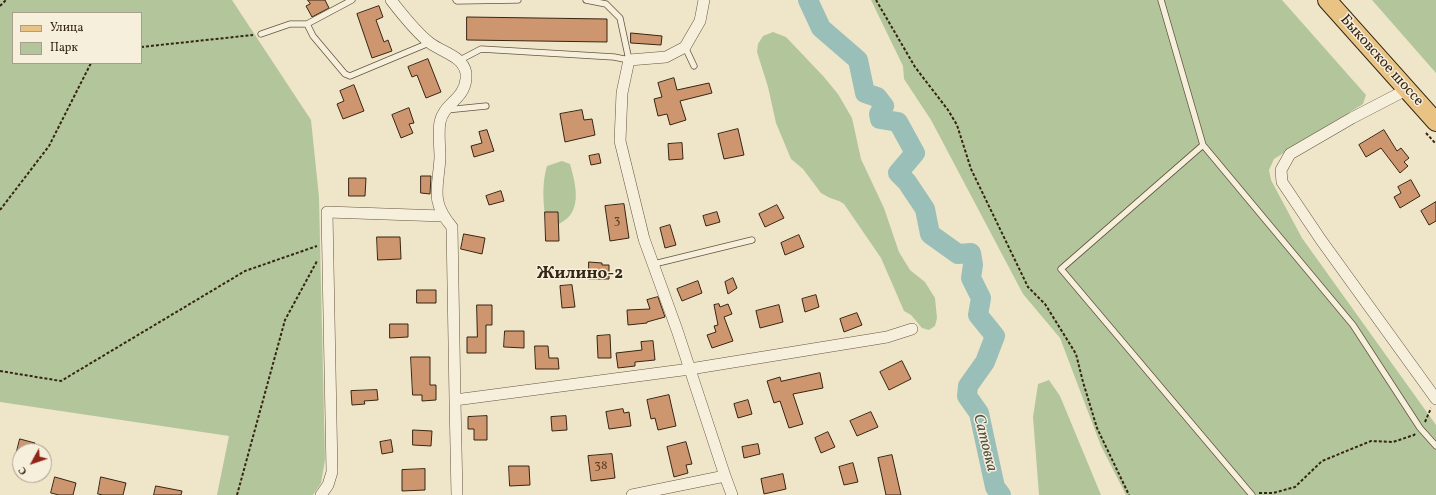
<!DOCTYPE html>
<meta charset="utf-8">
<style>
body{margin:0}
#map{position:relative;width:1436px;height:495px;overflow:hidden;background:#efe6c9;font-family:Vollkorn,serif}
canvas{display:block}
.legend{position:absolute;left:12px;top:12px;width:130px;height:52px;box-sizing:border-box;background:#f5efdc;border:1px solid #a99e8c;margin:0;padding:5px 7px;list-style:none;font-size:12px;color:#372513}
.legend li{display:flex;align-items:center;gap:8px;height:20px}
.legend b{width:20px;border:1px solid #a99e8c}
.north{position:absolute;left:12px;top:443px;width:40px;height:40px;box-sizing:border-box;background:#f5efdc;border:1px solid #a99e8c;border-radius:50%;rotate:230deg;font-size:11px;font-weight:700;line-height:16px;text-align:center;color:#372513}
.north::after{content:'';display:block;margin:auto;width:14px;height:18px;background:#8f2418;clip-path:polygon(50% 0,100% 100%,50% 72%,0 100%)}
</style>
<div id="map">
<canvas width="1436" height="495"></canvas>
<ul class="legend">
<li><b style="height:5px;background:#e8c384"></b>Улица</li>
<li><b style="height:11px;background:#b3c69b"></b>Парк</li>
</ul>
<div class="north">С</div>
</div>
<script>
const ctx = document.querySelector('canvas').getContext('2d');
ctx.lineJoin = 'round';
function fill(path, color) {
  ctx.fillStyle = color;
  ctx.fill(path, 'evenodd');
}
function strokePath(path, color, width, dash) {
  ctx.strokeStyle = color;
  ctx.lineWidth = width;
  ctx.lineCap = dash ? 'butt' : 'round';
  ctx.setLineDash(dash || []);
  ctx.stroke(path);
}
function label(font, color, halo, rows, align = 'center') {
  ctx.font = font + ' Vollkorn,serif';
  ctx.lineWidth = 3;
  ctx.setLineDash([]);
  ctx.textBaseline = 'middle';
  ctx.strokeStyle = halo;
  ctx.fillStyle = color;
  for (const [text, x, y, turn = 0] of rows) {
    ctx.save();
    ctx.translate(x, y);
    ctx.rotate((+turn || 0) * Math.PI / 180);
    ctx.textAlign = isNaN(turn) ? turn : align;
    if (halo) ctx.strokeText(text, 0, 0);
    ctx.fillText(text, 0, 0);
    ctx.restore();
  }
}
const green = new Path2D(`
 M0,0H232L311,120L319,197L325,460L321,483L313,495H217L229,436L0,402ZM13,13H141V63H13Z
 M871,0H1282L1366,95L1363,104L1274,159L1269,170L1271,180L1302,238L1436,425V495H1126L1101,446L1060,338L1023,294L931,120L904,79L903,66Z
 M1372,0H1436V73Z
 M773,32L786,37L824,77L838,94L852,118L861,159L884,208L899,252L910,270L925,282L935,298L937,318L935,326L929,330L922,328L911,315L904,311L881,258L844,204L839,201L830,198L821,193L803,169L791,159L776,123L768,87L757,52L758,44L763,36Z
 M562,161L570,164C576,185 584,215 556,225L545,216C543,199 542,183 547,166Z
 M1049,380L1060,396L1101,495H1039L1033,417L1038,384Z`);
const river = new Path2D(`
 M808,0L821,28L858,60L865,93L877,97L884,106L879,114L880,119L898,122L915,153L898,173L907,182L925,209L930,234L958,254L971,253L973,265L971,278L981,298L978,315L995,336L985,362L968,386L967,396L979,413L995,487L1001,495`);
const building = new Path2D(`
 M308,0H325L329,8L312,17L306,6L310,4Z
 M379,6L383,17L376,20L384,42L388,40L392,51L372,58L357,14Z
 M467,17L607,19V42L467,40Z
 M631,33L662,36L661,45L631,43Z
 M428,59L441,92L426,98L417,75L412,77L408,67Z
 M674,78L677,90L709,83L712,93L680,101L686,120L670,125L667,114L658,116L654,99L662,97L658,83Z
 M354,85L364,111L343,119L337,104L344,101L340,91Z
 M409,108L414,123L409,124L413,133L401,138L392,115Z
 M582,110L584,120L592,119L595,135L565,142L560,114Z
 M738,129L744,155L724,159L718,134Z
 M487,130L494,151L474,157L471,146L482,143L479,132Z
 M1384,130L1397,151L1401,148L1409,158L1404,162L1408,166L1400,173L1381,148L1366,157L1359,145Z
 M682,143L683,159L669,160L668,144Z
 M599,154L601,163L591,165L589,156Z
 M421,176H431L430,194L421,193Z
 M349,178H366L365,196H349Z
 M1411,180L1420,196L1400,208L1394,197L1401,193L1398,187Z
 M501,191L504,201L489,205L486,196Z
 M1436,202V221L1429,225L1421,211Z
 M624,204L629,238L610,241L605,206Z
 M777,205L784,218L765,227L759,214Z
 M545,212H558L559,241H546Z
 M717,212L720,222L706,226L703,216Z
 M670,225L676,245L665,248L660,228Z
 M464,234L485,238L482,254L461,249Z
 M799,235L804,247L785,255L781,243Z
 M377,237H400L401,259L378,260Z
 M589,262L602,263V265H609V279H589Z
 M733,278L737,288L728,294L725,282Z
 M698,281L702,293L682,301L677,289Z
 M572,285L575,307L562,308L560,286Z
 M417,290H436V303H417Z
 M816,295L819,307L805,312L802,299Z
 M658,297L665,317L647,322V323L628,325L627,310L650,309L647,300Z
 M719,304L720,307L728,304L732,314L724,317L733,341L712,348L707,335L716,332L714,326L718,325L714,305Z
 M477,305H492V325H486V353H467V337H477Z
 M779,305L783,322L760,328L756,311Z
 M857,313L862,325L844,332L840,319Z
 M390,324H408V337L390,338Z
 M505,331H524V348L504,347Z
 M610,335L611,358H598L597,336Z
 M653,341L655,360L635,362V366L618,368L616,353L642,350L641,342Z
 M535,346H548L549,358H558L559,369H536Z
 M411,357H430V385H436V400L422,401V395H413Z
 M902,361L911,379L889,390L880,372Z
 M820,373L823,388L793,394L803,424L789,428L780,401L774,403L767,381L780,377L781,381Z
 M377,390L378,400L364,401L365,404L352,405L351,391Z
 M669,395L676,426L658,430L655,418L651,419L647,400Z
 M748,400L752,414L738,418L734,404Z
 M623,409L624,413L629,412L631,426L609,429L606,412Z
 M871,412L878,427L857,436L850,421Z
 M487,416V440H474V429H468V417Z
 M566,416L567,430L552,431L551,417Z
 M413,430L432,431L431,446L413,445Z
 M828,432L835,447L821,453L815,438Z
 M20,439L35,443L32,451H17Z
 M391,440L393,452L382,454L380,442Z
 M686,442L692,464L686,465L688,473L674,477L667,447Z
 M758,444L760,454L744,458L742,447Z
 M612,454L615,478L591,481L588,456Z
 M892,455L901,495H886L878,458Z
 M853,463L858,482L844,485L839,467Z
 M509,466H529L530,485L510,486Z
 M425,469V490L402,491V470Z
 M783,474L786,489L764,494L761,479Z
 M55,477L76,483L73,495H59L51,493Z
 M101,477L126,483L123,495H103L98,494Z
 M156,486L182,491L181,495H154Z`);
const path = new Path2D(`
 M876,0L915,67L948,110L957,125L971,169L1028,287L1045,304L1076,354L1083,382L1097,428L1129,495
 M0,6L6,0
 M141,47L253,35
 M1426,133L1436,144
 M0,210L49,146L91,63
 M0,371L61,381L245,271L317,246
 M1425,422L1431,408
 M1259,493H1273L1295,487L1322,461L1371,441L1393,442L1414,435L1416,433
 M237,495L285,320L317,261`);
const service = new Path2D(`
 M456,0L457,1L518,0
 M1161,0L1203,145L1061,269L1252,495
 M307,24L313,36L345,74L350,76L429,43
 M261,34L290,24H307L352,0
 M685,47L694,66
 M460,60L481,49L614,57L629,60L620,18L606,4L586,0
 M446,110L486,106
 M1203,145L1353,325L1420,428L1436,446
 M654,264L752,240`);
const minor = new Path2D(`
 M391,0C401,13 417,33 430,43C442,52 463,56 466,73C466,73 466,78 466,79C464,100 444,103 440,122C438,133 440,147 440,158C438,189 430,201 452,227L455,400
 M704,0L700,21L685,47L666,57L629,60L622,93L620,141L644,239L677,330L725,476L732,495
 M1406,90L1352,118L1290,154L1281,170L1282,182L1321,240L1436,399
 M321,495L328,485L332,472L327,212L443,216
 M457,495L455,400L690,369L887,337L912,329
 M632,495L725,476`);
const primary = new Path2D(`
 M1327,0L1436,122`);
const numberNames = [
 ["3",617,222],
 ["38",601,467]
];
const streetNames = [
 ["Быковское шоссе",1381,61,48]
];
const waterNames = [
 ["Сатовка",984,443,76]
];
const quarterNames = [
 ["Жилино-2",580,275]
];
fill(green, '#b3c69b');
strokePath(river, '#9abfb8', 20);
fill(building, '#ce966f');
strokePath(building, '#372513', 1);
strokePath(service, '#655540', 7);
strokePath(minor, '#655540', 12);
strokePath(primary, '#372513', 20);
strokePath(path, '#372513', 2, [3, 2]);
strokePath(service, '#f5efdc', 5.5);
strokePath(minor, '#f5efdc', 11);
strokePath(primary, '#e8c384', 18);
label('13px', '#5d412a', null, numberNames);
label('15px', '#372513', '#f5efdc', streetNames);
label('italic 16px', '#555345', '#f5efdc', waterNames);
label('bold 17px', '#372513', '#f5efdc', quarterNames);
</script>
